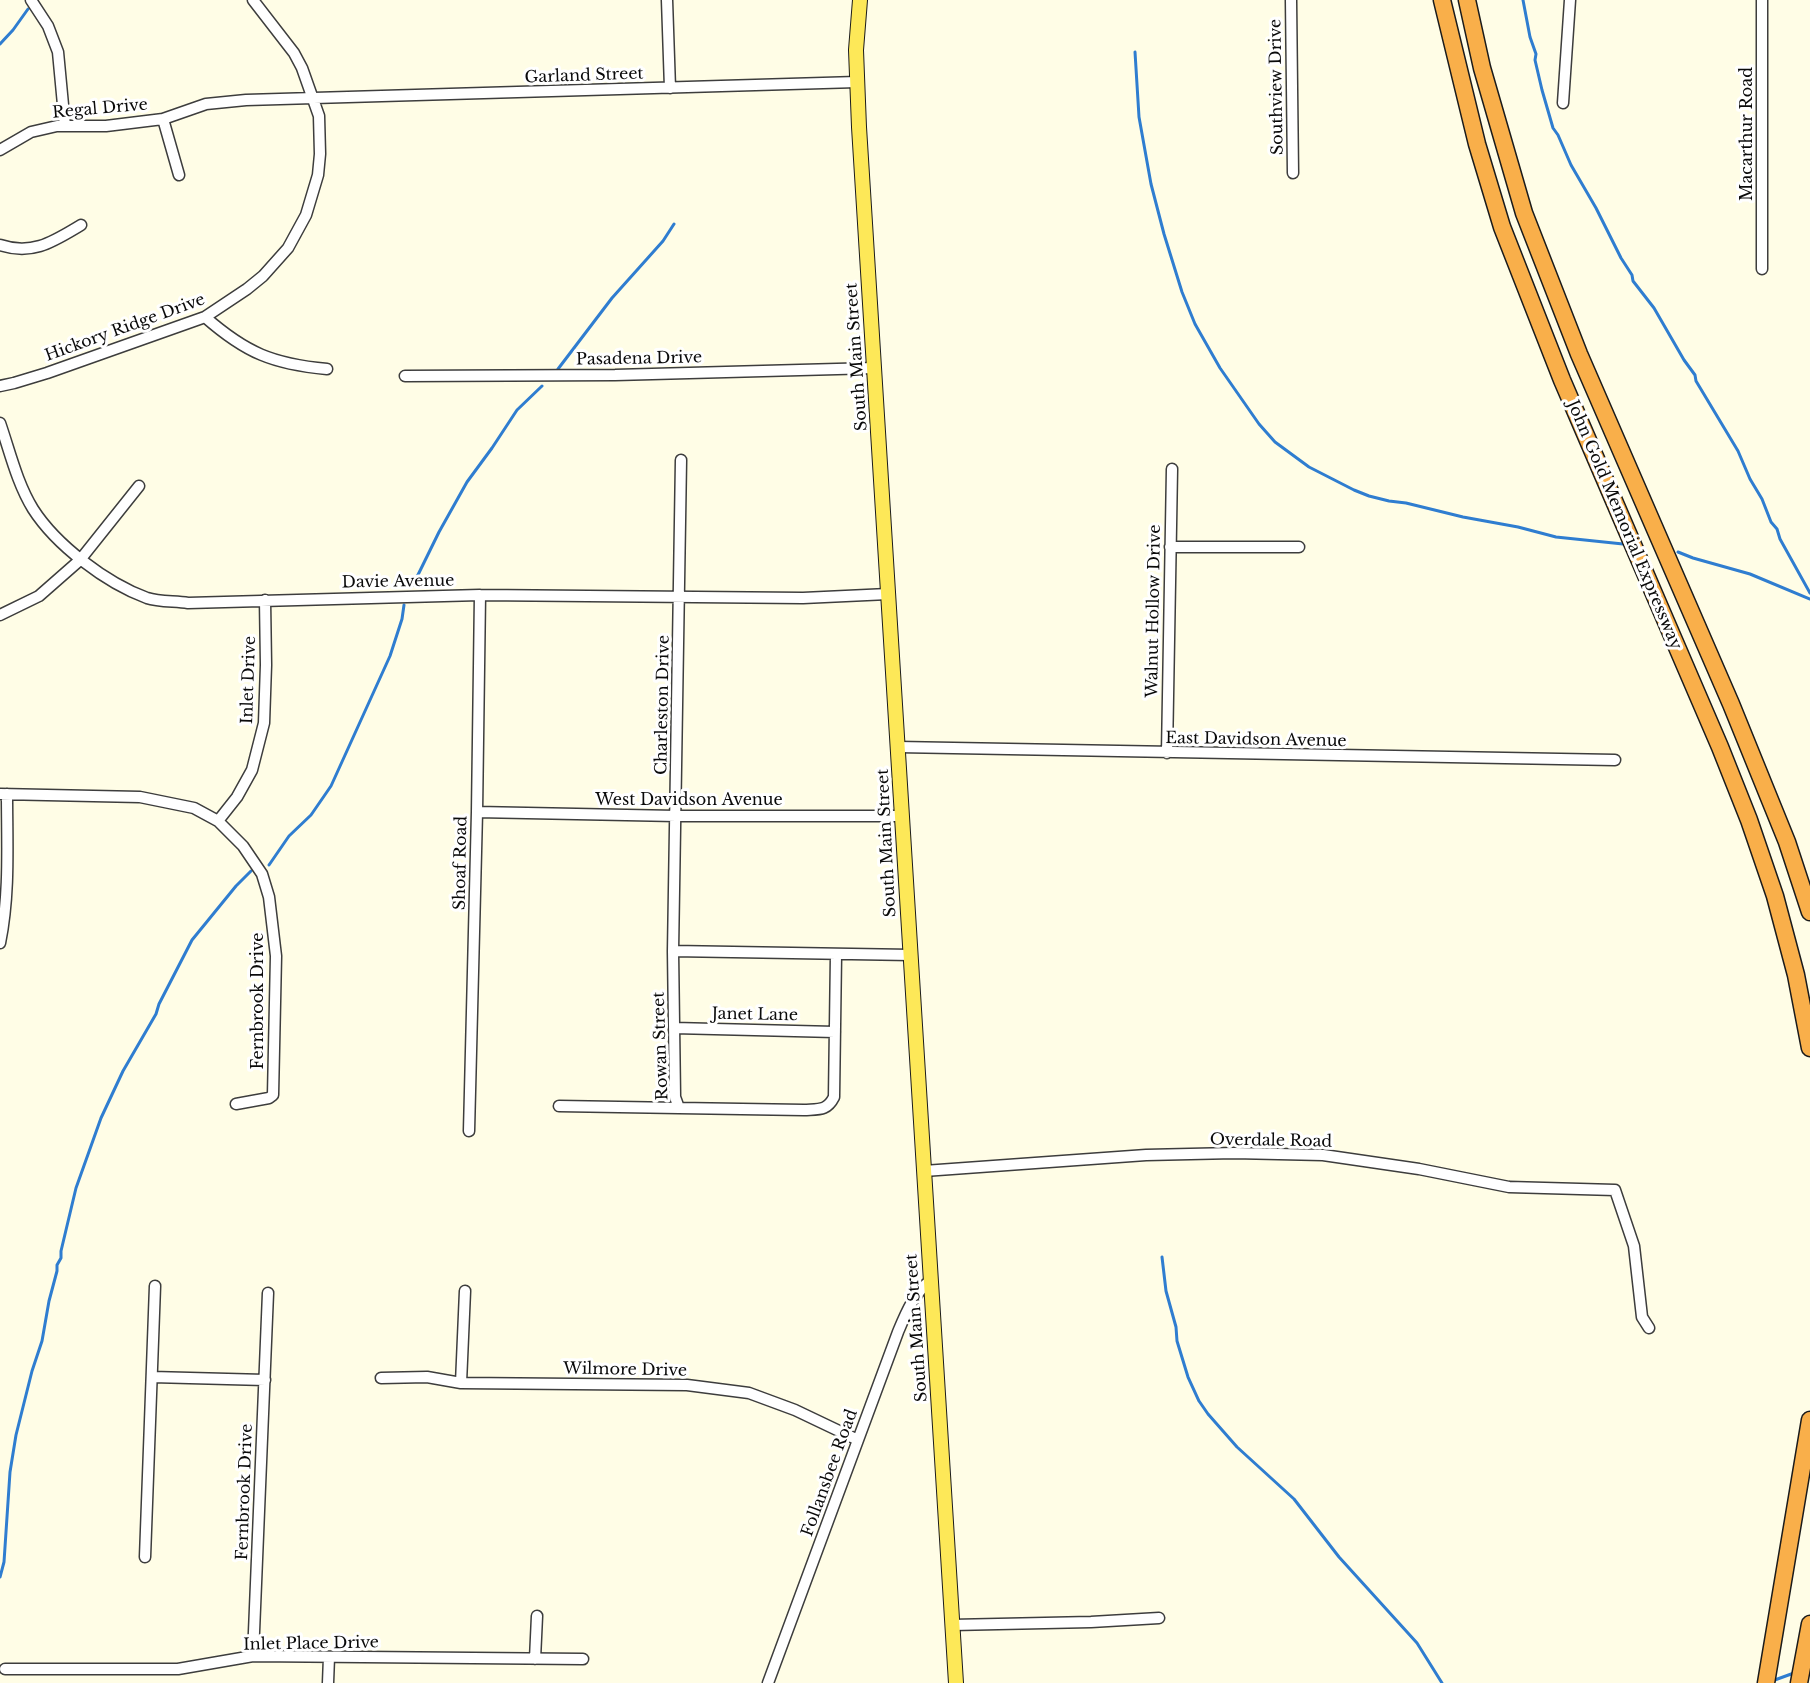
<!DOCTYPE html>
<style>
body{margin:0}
canvas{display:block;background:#fffde6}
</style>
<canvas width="1810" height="1683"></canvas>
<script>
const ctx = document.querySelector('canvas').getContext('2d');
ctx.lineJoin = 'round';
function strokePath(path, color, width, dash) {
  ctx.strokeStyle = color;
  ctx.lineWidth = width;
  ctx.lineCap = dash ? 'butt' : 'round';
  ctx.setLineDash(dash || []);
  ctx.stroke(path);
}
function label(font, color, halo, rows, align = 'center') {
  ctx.font = font + ' "Libre Baskerville",serif';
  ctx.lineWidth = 6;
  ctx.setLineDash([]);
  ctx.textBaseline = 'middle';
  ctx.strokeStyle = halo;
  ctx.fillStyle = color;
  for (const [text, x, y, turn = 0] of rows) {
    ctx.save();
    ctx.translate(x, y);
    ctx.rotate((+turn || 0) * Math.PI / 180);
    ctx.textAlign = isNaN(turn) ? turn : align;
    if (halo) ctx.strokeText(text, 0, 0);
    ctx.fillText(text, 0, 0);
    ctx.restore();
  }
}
const stream = new Path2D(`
 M1523,0L1530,37L1536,54L1535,60L1542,90L1553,128L1558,135L1571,165L1596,208L1621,258L1632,275L1633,281L1654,308L1684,360L1695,375L1696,381L1738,451L1750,479L1762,499L1771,522L1777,529L1780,539L1810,593
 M0,44L13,30L28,9
 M1135,52L1139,117L1151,184L1164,234L1182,292L1195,324L1220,368L1259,424L1275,442L1309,467L1354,490L1369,496L1389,501L1406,503L1463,517L1518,527L1556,537L1623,544
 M558,369L612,298L663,241L674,224
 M1678,552L1693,558L1750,574L1810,599
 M413,585L439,532L467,482L492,448L517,410L542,386
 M269,865L289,836L311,815L331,786L390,656L402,619L404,605
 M1162,1257L1166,1291L1176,1327L1177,1341L1188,1377L1199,1401L1208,1414L1237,1447L1294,1499L1339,1557L1417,1643L1442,1683
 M0,1577L4,1562L10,1472L16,1435L32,1371L42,1341L49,1301L57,1271V1265L61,1258V1251L76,1188L101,1118L123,1071L156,1014L159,1004L192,940L236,886L251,871
 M1772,1681L1794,1673`);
const minor = new Path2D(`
 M31,0L48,26L58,52L65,126
 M667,0L670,88
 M1291,0L1293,173
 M1563,103L1570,0
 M163,119L179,175
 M0,150L31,132L57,126H106L163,119L206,104L246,100L857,82
 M0,245C33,256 54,241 81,225
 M1762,269V0
 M205,317C246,353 273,364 327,369
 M405,376L615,375L874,368
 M0,386L14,383L47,373L205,317L247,289L263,276L288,248L306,215L318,175L320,154L319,116L302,68L294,53L253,0
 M0,423C10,452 17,483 33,509C56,545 106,583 147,598C159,602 175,601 188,603L480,595L803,598L888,594
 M681,460L673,951L675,1097L679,1108L804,1110C819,1109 827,1111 834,1097L836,955
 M1170,547H1299
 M0,615L39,596L80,560L139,486
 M898,747L1615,760
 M1167,753L1172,469
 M0,794L140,797L194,808L218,821L243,846L262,874L269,897L276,956L273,1095L269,1098L236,1104
 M477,812L676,816H901
 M218,821L237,797L252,770L264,723L266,665L265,600
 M0,943C10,894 7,843 7,794
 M673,951L911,955
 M674,1028L835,1032
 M559,1106L679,1108
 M469,1131L477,812L480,595
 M924,1171L1146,1155L1234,1153L1323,1155L1419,1169L1509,1187L1615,1190L1634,1246L1642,1317L1649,1328
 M152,1377L265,1380
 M381,1378L427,1377L461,1383L687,1385L749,1393L795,1410L858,1440
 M461,1383L465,1291
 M145,1557L155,1286
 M952,1625L1091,1622L1159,1618
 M253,1656L268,1293
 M535,1659L537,1616
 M5,1669H178L253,1656L583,1659
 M328,1683L329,1657
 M768,1683L898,1332C906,1313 914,1293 931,1280`);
const major = new Path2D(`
 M860,0L856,50L859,127L956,1683`);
const highway = new Path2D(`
 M1442,0L1477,144L1502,227L1562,380L1720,747L1749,820L1775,896L1796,975L1810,1048
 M1467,0L1482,68L1524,213L1579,354L1731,704L1787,842L1810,912
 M1766,1683L1810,1420
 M1799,1683L1810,1624`);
const streetNames = [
 ["Garland Street",584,76,-2],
 ["Southview Drive",1277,87,-91],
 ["Regal Drive",100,109,-5],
 ["Macarthur Road",1747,134,-90],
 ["Hickory Ridge Drive",125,328,-20],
 ["South Main Street",857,357,-94],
 ["Pasadena Drive",639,359,-1],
 ["John Gold Memorial Expressway",1624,525,67],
 ["Davie Avenue",398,582,-1],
 ["Walnut Hollow Drive",1154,611,-89],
 ["Inlet Drive",249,680,-88],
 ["Charleston Drive",663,705,-89],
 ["East Davidson Avenue",1256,740,1],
 ["West Davidson Avenue",689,800],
 ["South Main Street",887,843,-93],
 ["Shoaf Road",461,863,-89],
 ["Fernbrook Drive",258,1001,-90],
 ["Janet Lane",755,1015,1],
 ["Rowan Street",661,1046,-92],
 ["Overdale Road",1271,1141,1],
 ["South Main Street",917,1328,-94],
 ["Wilmore Drive",625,1370,1],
 ["Follansbee Road",830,1473,-70],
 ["Fernbrook Drive",245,1492,-88],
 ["Inlet Place Drive",311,1644,-1]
];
strokePath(stream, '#2f7dd0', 3);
strokePath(minor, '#3d3d3d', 13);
strokePath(major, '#1b1b1b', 16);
strokePath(highway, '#1b1b1b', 19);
strokePath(minor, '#fff', 10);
strokePath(major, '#fde858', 14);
strokePath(highway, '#f9af4a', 16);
label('16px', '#0a0a0a', '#fff', streetNames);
</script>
